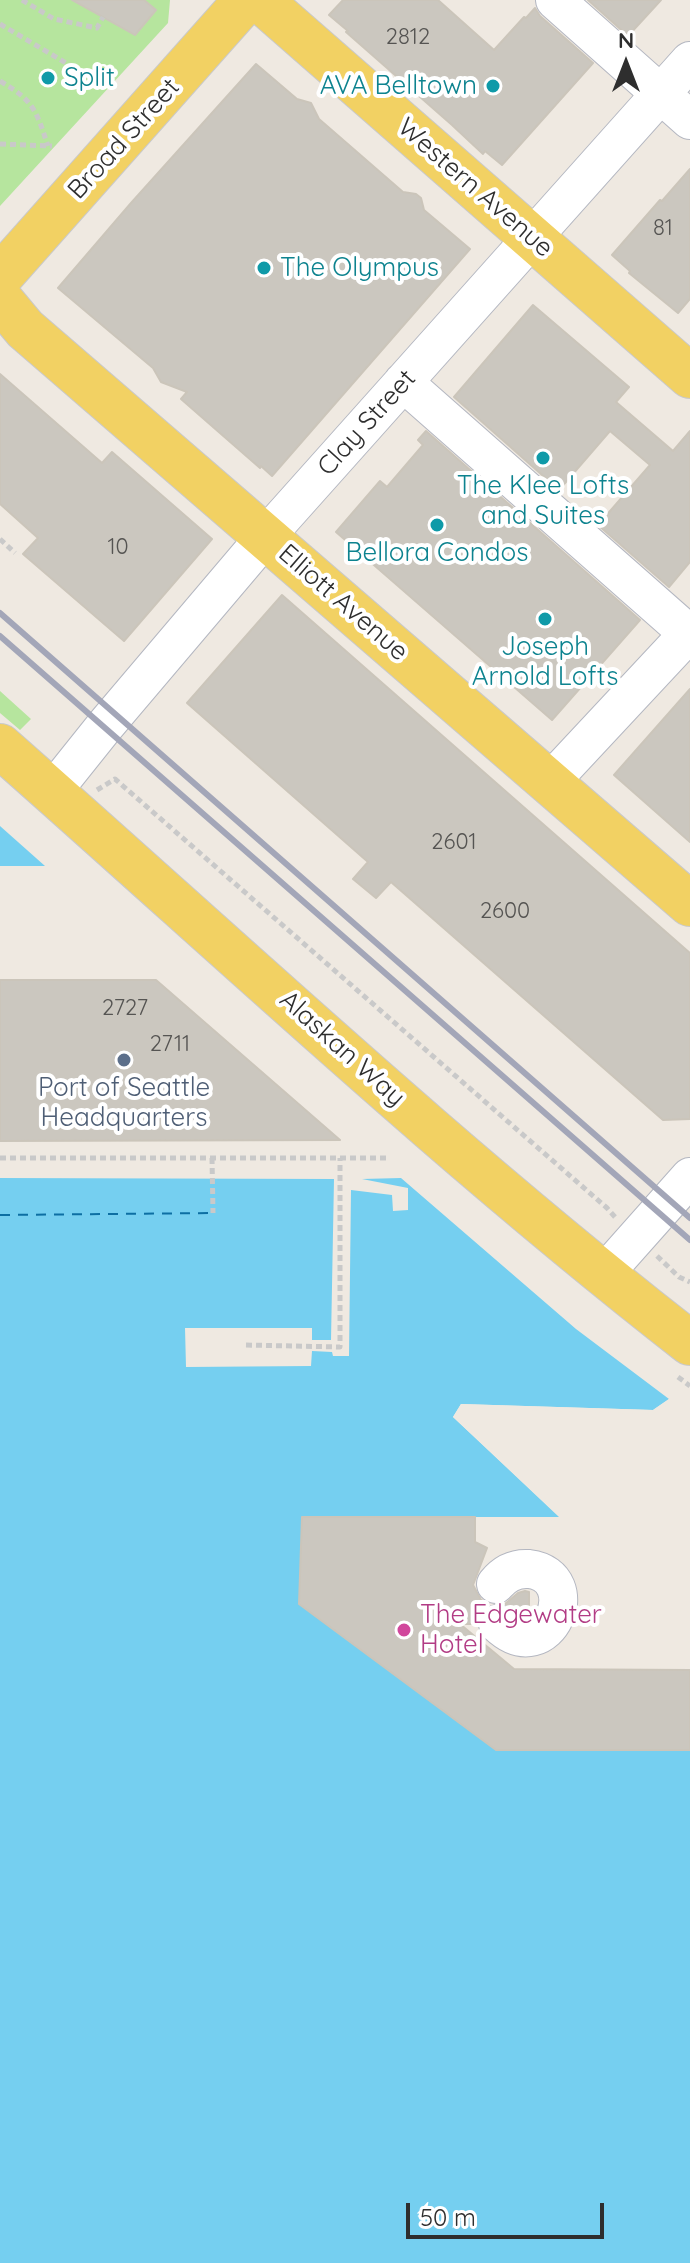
<!DOCTYPE html>
<style>
body{margin:0}
#map{position:relative;width:690px;height:2263px;overflow:hidden;background:#efe9e1;font-family:Quicksand,sans-serif}
canvas{display:block}
.north{position:absolute;left:586px;top:24px;width:80px;height:80px;-webkit-text-stroke:6px #fff;paint-order:stroke;rotate:0deg;font-size:22px;font-weight:700;line-height:32px;text-align:center;color:#2e2e2e}
.north::after{content:'';display:block;margin:auto;width:28px;height:36px;background:#2e2e2e;clip-path:polygon(50% 0,100% 100%,50% 72%,0 100%)}
.scale{position:absolute;left:406px;top:2203px;width:198px;height:36px;box-sizing:border-box;border:4px solid #2e2e2e;border-top:0;padding-left:10px;font-size:24px;line-height:28px;white-space:nowrap;color:#2e2e2e;-webkit-text-stroke:6px #fff;paint-order:stroke}
</style>
<div id="map">
<canvas width="690" height="2263"></canvas>
<div class="north">N</div>
<div class="scale">50 m</div>
</div>
<script>
const ctx = document.querySelector('canvas').getContext('2d');
ctx.lineJoin = 'round';
function fill(path, color) {
  ctx.fillStyle = color;
  ctx.fill(path, 'evenodd');
}
function strokePath(path, color, width, dash) {
  ctx.strokeStyle = color;
  ctx.lineWidth = width;
  ctx.lineCap = dash ? 'butt' : 'round';
  ctx.setLineDash(dash || []);
  ctx.stroke(path);
}
function label(font, color, halo, rows, align = 'center') {
  ctx.font = font + ' Quicksand,sans-serif';
  ctx.lineWidth = 8;
  ctx.setLineDash([]);
  ctx.textBaseline = 'middle';
  ctx.strokeStyle = halo;
  ctx.fillStyle = color;
  for (const [text, x, y, turn = 0] of rows) {
    ctx.save();
    ctx.translate(x, y);
    ctx.rotate((+turn || 0) * Math.PI / 180);
    ctx.textAlign = isNaN(turn) ? turn : align;
    if (halo) ctx.strokeText(text, 0, 0);
    ctx.fillText(text, 0, 0);
    ctx.restore();
  }
}
const green = new Path2D(`
 M0,0H170L168,23L0,206Z
 M0,691L31,719L20,730L0,713Z`);
const water = new Path2D(`
 M0,826L45,866H0Z
 M0,1178H401L576,1329L669,1399L653,1410L461,1404L453,1417L560,1517H302L299,1603L690,1750V2263H0Z`);
const pier = new Path2D(`
 M0,1174H397L401,1178L362,1179L408,1188V1210L393,1211L392,1195L351,1190L349,1356H333L332,1352L312,1351L311,1366L186,1367L185,1328H312V1340H331L334,1179L0,1178Z
 M669,1399L672,1402L653,1414L464,1408L458,1417L563,1514V1520L306,1521L303,1602L690,1746V1750H496L299,1604L302,1517H559L453,1417L461,1404L653,1410Z`);
const ferry = new Path2D(`
 M0,1215L213,1213`);
const building = new Path2D(`
 M72,0H144L156,10L135,35Z
 M343,0H438L494,50L524,17L526,18L535,8L540,16L593,63L502,165L485,151L483,154L452,125L346,32L348,31L329,15Z
 M588,0H661L628,36Z
 M256,64L297,99L311,103L319,119L403,192L416,194L421,198L424,210L470,249L272,476L261,466L260,468L181,399L187,392L161,382L153,368L58,288L131,203Z
 M690,169V299L678,313L629,273L630,271L612,255L660,200L662,201Z
 M533,305L629,387L616,402L673,451L690,431V562L669,587L598,525L650,465L610,431L559,490L454,397Z
 M0,374L102,463L112,452L212,539L124,641L23,554L38,538L0,504Z
 M426,431L640,620L552,720L336,532L380,481L387,487L423,445L418,440Z
 M282,595L690,953V1119L663,1120L391,882L376,898L353,879L368,862L187,703Z
 M690,689V842L614,775Z
 M0,980H156L340,1140L0,1141Z
 M302,1517H475V1542L487,1548L473,1585L481,1600L489,1604L479,1613L476,1624H460L514,1669L690,1670V1750H496L299,1604Z
 M525,1591L529,1592V1614H523L505,1604L518,1593Z`);
const path = new Path2D(`
 M22,0L54,19L97,28L103,17
 M0,24L88,76L103,87
 M0,81C34,101 36,110 48,146
 M0,144L52,146
 M0,539L15,553
 M97,790L115,779L607,1208L615,1217
 M0,1158H389
 M212,1158L213,1213
 M657,1256L679,1277L690,1282
 M246,1345L340,1347V1158
 M678,1377L690,1386`);
const minor = new Path2D(`
 M555,0L690,120
 M403,382L690,635
 M549,783L690,632
 M52,792L104,727L266,536L690,61
 M603,1275L690,1177
 M496,1584C504,1574 515,1568 529,1569C587,1576 549,1672 498,1624`);
const major = new Path2D(`
 M260,0L690,376
 M0,277L246,0
 M0,299L25,329L690,904
 M0,746C228,947 450,1156 690,1343`);
const rail = new Path2D(`
 M0,613L690,1218
 M0,636L690,1240`);
const markers = [
 [48,78,8,"#0f9aa8"],
 [493,86,8,"#0f9aa8"],
 [264,268,8,"#0f9aa8"],
 [543,458,8,"#0f9aa8"],
 [437,525,8,"#0f9aa8"],
 [545,619,8,"#0f9aa8"],
 [124,1060,8,"#5c6f8a"],
 [404,1630,8,"#d1479c"]
];
const numberNames = [
 ["2812",408,37],
 ["81",663,228],
 ["10",118,547],
 ["2601",454,842],
 ["2600",505,911],
 ["2727",125,1008],
 ["2711",170,1044]
];
const cultureNames = [
 ["Split",64,78,"left"],
 ["AVA Belltown",477,86,"right"],
 ["The Olympus",280,268,"left"],
 ["The Klee Lofts",543,486],
 ["and Suites",543,516],
 ["Bellora Condos",437,553],
 ["Joseph",545,647],
 ["Arnold Lofts",545,677]
];
const streetNames = [
 ["Broad Street",124,139,-48],
 ["Western Avenue",475,188,41],
 ["Clay Street",367,423,-48],
 ["Elliott Avenue",343,603,41],
 ["Alaskan Way",342,1049,42]
];
const serviceNames = [
 ["Port of Seattle",124,1088],
 ["Headquarters",124,1118]
];
const hotelNames = [
 ["The Edgewater",420,1615],
 ["Hotel",420,1645]
];
fill(green, '#b6e59e');
fill(water, '#75cff0');
fill(pier, '#efe9e1');
strokePath(ferry, '#0d6fa3', 2, [10, 8]);
fill(building, '#cbc7bf');
strokePath(building, '#cbc5ba', 2);
strokePath(minor, '#b4b7c1', 40);
strokePath(major, '#c9c9c9', 46);
strokePath(path, '#c9c9c9', 5, [6, 4]);
strokePath(minor, '#fff', 38);
strokePath(major, '#f2d163', 44);
strokePath(rail, '#a3a6b8', 6);
for (const [x, y, r, color] of markers) {
  const dot = new Path2D();
  dot.arc(x, y, r, 0, 2 * Math.PI);
  ctx.fillStyle = color;
  ctx.fill(dot);
  strokePath(dot, '#fff', 3);
}
label('22px', '#555452', null, numberNames);
label('26px', '#0d838f', '#fff', cultureNames);
label('26px', '#2e2e2e', '#fff', streetNames);
label('26px', '#4e5e75', '#fff', serviceNames);
label('26px', '#b23c85', '#fff', hotelNames, 'left');
</script>
